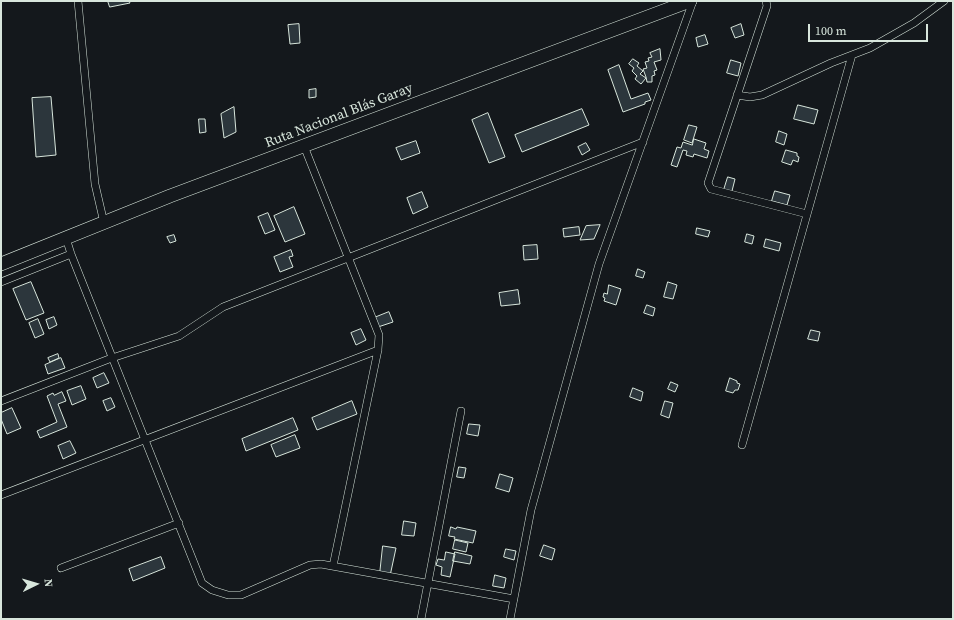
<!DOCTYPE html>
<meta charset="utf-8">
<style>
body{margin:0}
#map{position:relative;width:954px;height:620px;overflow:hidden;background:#14181c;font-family:"Source Serif 4",serif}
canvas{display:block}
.frame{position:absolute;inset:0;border:2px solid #d8e6dc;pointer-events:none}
.north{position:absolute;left:16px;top:564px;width:40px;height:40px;-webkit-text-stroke:3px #14181c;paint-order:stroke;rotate:85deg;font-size:11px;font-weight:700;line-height:16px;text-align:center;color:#d8e6dc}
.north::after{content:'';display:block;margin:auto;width:14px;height:18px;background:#d8e6dc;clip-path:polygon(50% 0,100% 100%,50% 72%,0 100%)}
.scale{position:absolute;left:808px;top:24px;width:120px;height:18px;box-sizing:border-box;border:2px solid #d8e6dc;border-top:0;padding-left:5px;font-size:12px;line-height:14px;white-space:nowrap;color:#d8e6dc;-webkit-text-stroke:3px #14181c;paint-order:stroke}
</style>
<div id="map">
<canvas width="954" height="620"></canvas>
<div class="frame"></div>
<div class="north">N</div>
<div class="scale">100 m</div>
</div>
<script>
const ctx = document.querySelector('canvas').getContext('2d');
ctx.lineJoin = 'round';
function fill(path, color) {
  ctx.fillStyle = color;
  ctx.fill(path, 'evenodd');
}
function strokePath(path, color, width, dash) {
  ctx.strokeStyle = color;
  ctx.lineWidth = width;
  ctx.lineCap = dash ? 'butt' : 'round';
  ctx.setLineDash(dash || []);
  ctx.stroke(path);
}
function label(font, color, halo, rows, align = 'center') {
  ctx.font = font + ' "Source Serif 4",serif';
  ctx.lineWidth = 3;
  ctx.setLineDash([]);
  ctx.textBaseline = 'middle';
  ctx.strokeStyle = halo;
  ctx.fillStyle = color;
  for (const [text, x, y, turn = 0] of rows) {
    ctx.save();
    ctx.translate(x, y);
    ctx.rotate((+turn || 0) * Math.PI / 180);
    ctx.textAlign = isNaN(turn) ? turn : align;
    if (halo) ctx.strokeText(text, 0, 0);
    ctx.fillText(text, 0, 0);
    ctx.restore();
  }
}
const building = new Path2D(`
 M108,1H129L130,3L110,7Z
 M299,24L300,43L290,44L288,25Z
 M741,24L744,35L735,38L731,28Z
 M705,35L708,44L698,47L696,38Z
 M660,49L661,60L654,62L657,70L654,71L655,75L652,76V82H647L646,77L643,69L647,68L645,62L649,61L648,58L652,57L650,53Z
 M633,59L639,63L637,66L643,71L640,74L646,78L641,84L635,79L637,76L632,71L634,68L629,64Z
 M731,60L741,63L738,76L727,73Z
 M619,65L631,99L648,93L651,100L645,102V104L623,112L608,70Z
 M316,89V97L309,98V90Z
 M51,97L56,155L36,157L32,98Z
 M798,105L818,110L814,124L794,119Z
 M234,107L236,132L224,138L221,114Z
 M582,109L589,125L522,152L515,135Z
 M488,113L505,157L489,163L472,120Z
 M199,119H205L206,132L200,133Z
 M689,125L697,127L692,143L684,140Z
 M779,131L787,134L784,145L776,142Z
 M694,139L706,143L704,149L709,151L707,158L694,154L693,157L686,155L687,151L683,150L677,167L671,165L677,147L681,148L683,142L692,145Z
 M416,141L420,153L401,160L396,148Z
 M586,143L590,150L582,155L578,147Z
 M786,150L797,153V156L799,157L798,162L793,160L791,165L782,162Z
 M728,177L735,179L731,195L723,193Z
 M775,191L790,195L787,205L772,201Z
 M422,192L428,207L413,214L407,198Z
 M294,207L305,234L285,242L274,216Z
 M268,213L275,230L265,234L258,217Z
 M600,225L594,239L580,240L586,226Z
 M579,227L580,235L564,237L563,229Z
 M697,228L710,231L708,237L696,234Z
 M747,234L754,236L752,244L745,242Z
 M174,235L176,241L170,243L167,237Z
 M766,239L781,243L779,251L764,247Z
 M537,245L538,259L524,260L523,246Z
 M291,250L293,256L289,257L293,267L280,272L274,257Z
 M638,269L645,272L643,278L636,276Z
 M31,282L44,313L26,320L13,289Z
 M668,282L677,285L673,299L664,297Z
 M609,285L621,289L616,305L604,301L605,298L603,297L604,293L607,294Z
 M518,290L520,304L501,306L499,293Z
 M647,305L655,308L653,316L644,313Z
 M389,312L393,322L378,327L374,318Z
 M54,317L57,325L49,329L46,320Z
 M38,319L44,334L35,338L29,323Z
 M361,329L366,340L356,345L351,333Z
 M811,330L820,332L818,341L808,339Z
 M58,354L59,358L50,362L48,358Z
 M61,358L65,368L48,374L45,365Z
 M104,373L109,383L97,388L93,378Z
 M730,378L737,381V383L740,384L738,390H735L733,393L726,391Z
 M671,382L678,385L675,392L668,389Z
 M81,386L86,399L72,405L67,391Z
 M633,388L643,392L641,401L630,397Z
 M62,392L66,401L58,404L67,427L40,438L37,431L57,422L47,396L53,393L54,395Z
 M111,398L115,407L107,411L103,401Z
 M352,401L357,414L317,430L312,418Z
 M665,401L673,403L669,418L661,415Z
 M12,408L21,428L7,434L1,419V413Z
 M293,418L298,430L246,451L242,439Z
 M469,424L480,425L478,436L467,434Z
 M295,435L300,448L276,457L271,445Z
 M70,441L76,453L63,459L58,446Z
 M459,467L466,468L464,478L457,477Z
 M500,474L513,478L509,492L496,488Z
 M404,521L416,523L414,536L402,535Z
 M451,527L456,529L457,527L476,531L473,543L454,539L455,537L449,536Z
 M455,540L468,543L466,552L453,549Z
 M544,545L555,549L552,560L540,556Z
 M383,546L396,548L390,576L380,574Z
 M506,549L516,551L514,560L504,557Z
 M446,552L455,554L450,577L441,575L442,567L436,565L438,559L444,560Z
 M455,552L472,556L470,564L453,561Z
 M161,557L165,568L133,581L129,569Z
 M495,575L506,578L504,588L493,586Z`);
const street = new Path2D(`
 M78,1L95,184L104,223
 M766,1L767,6L708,183L711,189L807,214
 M737,95L750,97L762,95L831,63L870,48L914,23L944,1
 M304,146L379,335L378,350L333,566
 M66,238L71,254L202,583L212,590L228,595H241L310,565L321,564L514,599
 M1,282L71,254
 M1,401L109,359L179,336L223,307L643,142
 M742,445L852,55
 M1,495L378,350
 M61,568L179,523
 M421,619L461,411
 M510,619L531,510L599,264L693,1`);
const highway = new Path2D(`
 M1,264L170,196L690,1`);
const streetNames = [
 ["Ruta Nacional Blás Garay",339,116,-21]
];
fill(building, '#2c363c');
strokePath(building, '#d8e6dc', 1);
strokePath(street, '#d8e6dc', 8);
strokePath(highway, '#d8e6dc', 14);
strokePath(street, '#14181c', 7);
strokePath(highway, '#14181c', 13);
label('14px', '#d8e6dc', '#14181c', streetNames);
</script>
